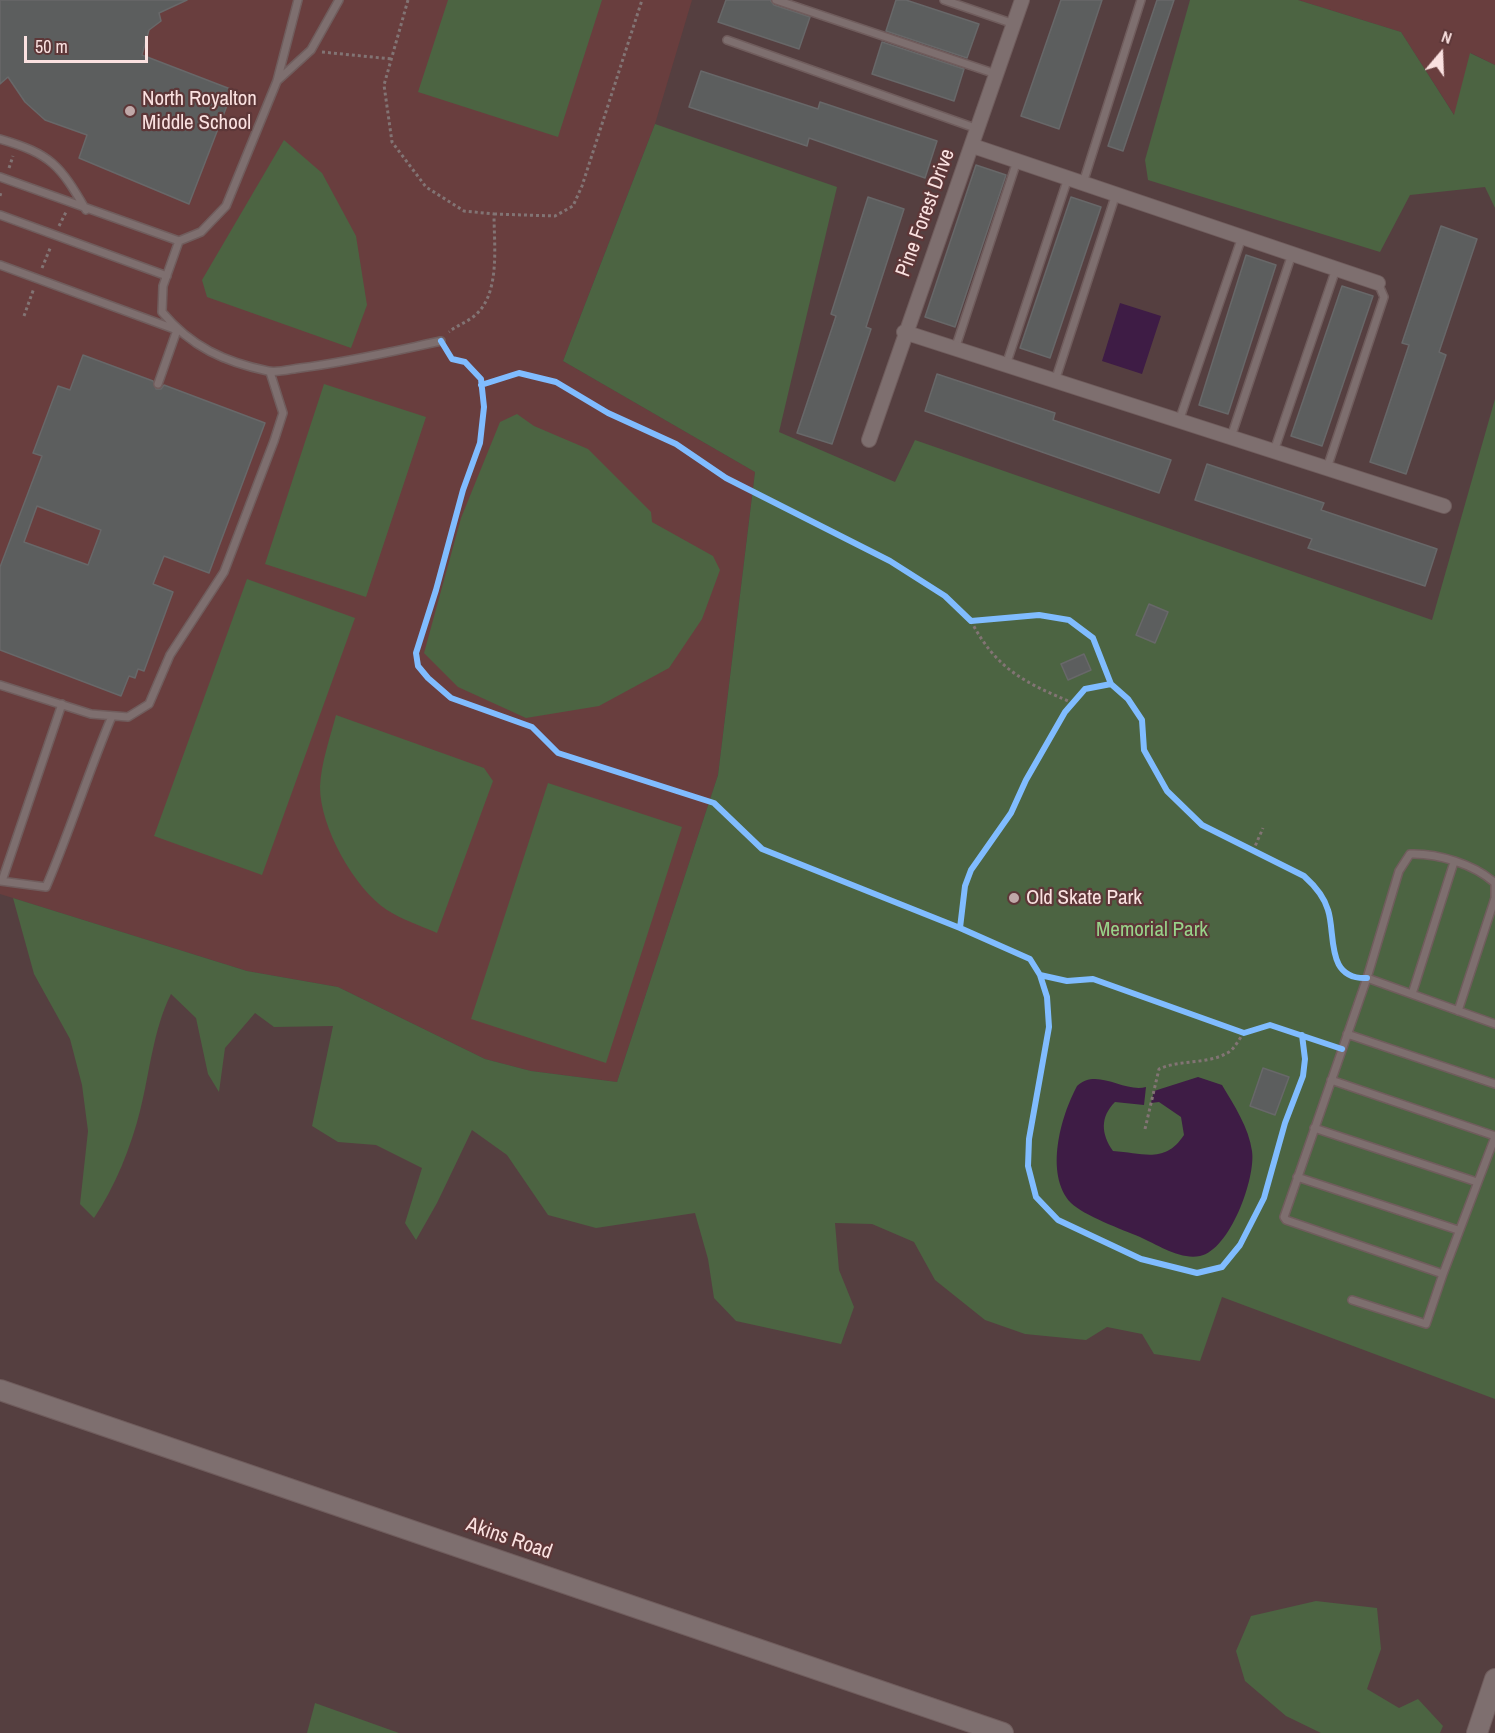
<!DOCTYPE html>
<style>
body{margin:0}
#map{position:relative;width:1495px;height:1733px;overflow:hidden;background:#553f40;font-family:"Archivo Narrow",sans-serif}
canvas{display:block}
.north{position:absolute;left:1411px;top:24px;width:60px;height:60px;-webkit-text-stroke:4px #5d3738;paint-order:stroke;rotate:19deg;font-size:16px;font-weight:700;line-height:24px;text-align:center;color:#fae1e0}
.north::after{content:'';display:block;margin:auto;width:21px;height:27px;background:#fae1e0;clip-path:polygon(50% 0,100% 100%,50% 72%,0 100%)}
.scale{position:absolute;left:24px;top:36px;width:124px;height:27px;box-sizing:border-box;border:3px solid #fae1e0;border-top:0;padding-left:8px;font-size:18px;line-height:21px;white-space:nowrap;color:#fae1e0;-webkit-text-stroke:4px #5d3738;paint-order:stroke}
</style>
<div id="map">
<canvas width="1495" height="1733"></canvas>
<div class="north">N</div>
<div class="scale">50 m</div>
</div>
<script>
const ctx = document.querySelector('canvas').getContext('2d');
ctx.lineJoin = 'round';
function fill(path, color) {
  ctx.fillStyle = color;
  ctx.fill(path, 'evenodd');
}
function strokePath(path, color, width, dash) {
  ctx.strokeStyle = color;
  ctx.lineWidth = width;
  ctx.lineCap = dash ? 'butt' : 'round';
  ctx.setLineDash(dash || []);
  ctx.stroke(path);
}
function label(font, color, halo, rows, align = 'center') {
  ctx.font = font + ' "Archivo Narrow",sans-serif';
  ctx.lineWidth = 4.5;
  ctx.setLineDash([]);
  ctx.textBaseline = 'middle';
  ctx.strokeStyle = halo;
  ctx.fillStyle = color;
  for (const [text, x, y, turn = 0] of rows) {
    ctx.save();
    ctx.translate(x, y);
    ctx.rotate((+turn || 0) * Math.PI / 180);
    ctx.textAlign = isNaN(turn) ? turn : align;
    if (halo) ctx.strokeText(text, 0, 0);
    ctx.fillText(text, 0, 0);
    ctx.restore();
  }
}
const built = new Path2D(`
 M0,0H692L655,124L563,361L755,472L718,775L617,1082L531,1071L485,1059L338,987L247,971L0,894Z
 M1298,0H1495V65L1471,53L1455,116L1401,32Z`);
const green = new Path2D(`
 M448,0H602L558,137L418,92Z
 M1190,0H1298L1401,32L1454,115L1470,53L1495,65V208L1485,187L1410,195L1380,252L1148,180L1145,160Z
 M655,124L837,187L779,432L895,482L915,440L1432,620L1495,399V1399L1222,1297L1200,1361L1154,1354L1142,1334L1107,1327L1086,1340L1025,1334L985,1320L935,1280L914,1242L872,1224L835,1223L839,1270L854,1307L841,1344L736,1321L714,1298L708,1259L695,1213L596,1228L548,1215L507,1155L472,1130L437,1203L416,1240L405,1223L422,1168L376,1145L338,1142L312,1126L333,1026L274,1027L255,1013L225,1048L219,1092L208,1074L196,1018L171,994C153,1030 150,1072 140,1111C131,1147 115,1187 94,1218L80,1204L88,1131L82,1085L70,1039L34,974L13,898L247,971L338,987L485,1059L531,1071L617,1082L718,775L755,472L563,361Z
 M284,140L322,173L356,236L367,305L351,348L207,297L202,280Z
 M324,384L426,417L366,597L265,564Z
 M517,414L534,426L588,449L651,512L652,522L713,556L720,570L702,619L669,668L599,706L526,718L458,687L424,653L461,518L500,422Z
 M247,579L355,618L262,875L154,836Z
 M336,715L484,768L493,781L437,933C421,926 401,919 387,910C354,888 320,827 320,787C321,763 330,738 336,715Z
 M548,783L682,827L606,1063L471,1019Z
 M1316,1601L1377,1608L1381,1649L1367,1689L1399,1708L1418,1699L1443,1726L1440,1733H1321L1286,1716L1245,1681L1236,1651L1251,1616Z
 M315,1703L399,1733H307Z`);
const water = new Path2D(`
 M1120,303L1161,316L1142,374L1102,361Z
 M1198,1077L1222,1085C1234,1105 1249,1128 1252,1151C1256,1178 1230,1250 1200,1256C1180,1260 1158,1245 1140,1237C1123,1230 1083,1215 1071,1203C1044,1174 1061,1116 1077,1086C1097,1067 1124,1093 1146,1087L1144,1105L1115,1102C1100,1117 1101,1134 1113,1151C1144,1153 1165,1164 1184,1135L1181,1117L1159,1102L1151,1103L1154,1091Z`);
const building = new Path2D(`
 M0,0H187L159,13L161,21L149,30L142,55L233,90L189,204L79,158L87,135L45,120L25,102L8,77L0,84Z
 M726,0H770L774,5L810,17L799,49L718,22Z
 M896,0H906L979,24L967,58L886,31Z
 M1061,0H1102L1059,129L1021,116Z
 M1157,0H1174L1123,151L1108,146Z
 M882,42L964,69L954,101L872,74Z
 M701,71L818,109L820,102L937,141L925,178L809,138L807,146L689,107Z
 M976,165L1006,175L955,327L925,317Z
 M868,197L904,209L866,327L871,329L832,444L797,433L836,316L831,314Z
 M1071,197L1101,207L1050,358L1020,348Z
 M1441,226L1477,239L1439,352L1446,355L1406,474L1370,462L1409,345L1402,343Z
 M1246,255L1276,265L1228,414L1199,405Z
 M1342,286L1373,296L1322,446L1291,436Z
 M83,355L153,381L156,389H161L164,385L265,423L209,573L164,556L153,584L173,592L144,671L138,669L135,678L129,676L121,696L0,650V567L42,456L33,453L58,386L70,390ZM37,506L101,530L88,565L24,542Z
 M937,374L1055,413L1053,420L1171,460L1159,493L925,411Z
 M1207,464L1324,503L1321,510L1437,549L1425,586L1308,548L1312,539L1195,500Z
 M1149,604L1168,612L1155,643L1136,635Z
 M1084,654L1091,670L1068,680L1061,664Z
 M1263,1068L1289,1077L1275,1115L1250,1106Z`);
const path = new Path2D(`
 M408,0L384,85L392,142L426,187L464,211L494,214C494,246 501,296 473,317C465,323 456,326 449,332
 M322,52L392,59
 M9,168L13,156
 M0,196L1,192
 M494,214L555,216L573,206L582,186L642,0
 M59,226L66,212
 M42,268L51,246
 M24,316L34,288
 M971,621C996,669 1025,683 1073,703
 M1253,851L1263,828
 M1145,1129L1159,1069C1181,1059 1208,1065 1229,1052C1235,1048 1239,1039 1244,1033`);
const lane = new Path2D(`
 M776,0L996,74
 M944,0L1014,24
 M727,40L978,129
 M277,81L311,50L339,0
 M0,139C51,154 60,165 86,210
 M0,177L179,241L201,232L226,206L277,81L298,0
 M1083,183L1141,0
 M0,215L167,276
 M179,241L163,286L162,312C191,347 225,362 268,371C278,373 291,369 300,368C348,362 394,351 441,341
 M0,265L177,330L158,384
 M955,349L1017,161
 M1006,365L1068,178
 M1055,381L1116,194
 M1179,421L1242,237
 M1231,437L1292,254
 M1274,451L1336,269
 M1327,468L1384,297L1378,283
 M0,685L91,714L128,717L149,704L170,655L224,572L274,441L283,413L270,372
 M0,881L46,887C70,831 88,773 112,716
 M2,881L62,704
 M1367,978L1399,871L1410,854C1437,853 1474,864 1495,883V898L1458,1011
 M1412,994L1454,862
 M1495,1024L1367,978L1284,1217L1286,1220L1443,1274L1495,1137
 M1347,1034L1495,1084
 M1331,1080L1495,1136
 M1314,1128L1477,1182
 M1297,1177L1458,1230
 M1352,1300L1426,1324L1443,1274`);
const street = new Path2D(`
 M973,146L1378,283
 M904,332L1444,506
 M869,440L1022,0`);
const secondary = new Path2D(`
 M0,1390L1003,1733
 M1477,1733L1495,1679`);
const cycleway = new Path2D(`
 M441,341L452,359L465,362L481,379L484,407L480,443L463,490L436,590L416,653L418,666L428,678L451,698L532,727L558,753L714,803L762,849L960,928
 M481,385L519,373L556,382L608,413L676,444L726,478L890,561L945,596L971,621L1039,615L1069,620L1093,638L1111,684L1128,699L1142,720L1144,750L1167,791L1202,825L1304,876C1314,885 1324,896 1328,910C1336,934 1325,980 1367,978
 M1111,684L1085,689L1065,712L1026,780L1011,813L971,870L965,886L960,928L1030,959L1040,975L1067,981L1093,979L1244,1033L1270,1025L1342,1049
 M1040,975L1047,997L1049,1027L1029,1139L1028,1166L1036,1197L1058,1220L1141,1259L1197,1273L1222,1267L1240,1245L1264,1198L1285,1123L1303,1076L1305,1059L1302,1035`);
const markers = [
 [130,111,6,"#c0a8a8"],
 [1014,898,6,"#c0a8a8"]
];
const poiNames = [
 ["North Royalton",142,99],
 ["Middle School",142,123],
 ["Old Skate Park",1026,898]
];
const streetNames = [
 ["Pine Forest Drive",926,213,-70],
 ["Akins Road",509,1539,19]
];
const parkNames = [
 ["Memorial Park",1152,930]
];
fill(built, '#693e3e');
fill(green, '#4c6442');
fill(water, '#3e1c45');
fill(building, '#5c5e5e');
strokePath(building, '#686869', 1.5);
strokePath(lane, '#705d5d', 10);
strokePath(street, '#705d5d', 16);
strokePath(secondary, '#705d5d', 22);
strokePath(path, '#827474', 3, [3, 3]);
strokePath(lane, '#7e6f6f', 7);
strokePath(street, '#7e6f6f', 14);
strokePath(secondary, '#7e6f6f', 20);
strokePath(cycleway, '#80bcff', 6);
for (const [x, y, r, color] of markers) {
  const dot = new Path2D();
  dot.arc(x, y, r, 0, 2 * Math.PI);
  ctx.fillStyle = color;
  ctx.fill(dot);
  strokePath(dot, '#5d3738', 2);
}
label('21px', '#fae1e0', '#5d3738', poiNames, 'left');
label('21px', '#fae1e0', '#5d3738', streetNames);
label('21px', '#98d389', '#5d3738', parkNames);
</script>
